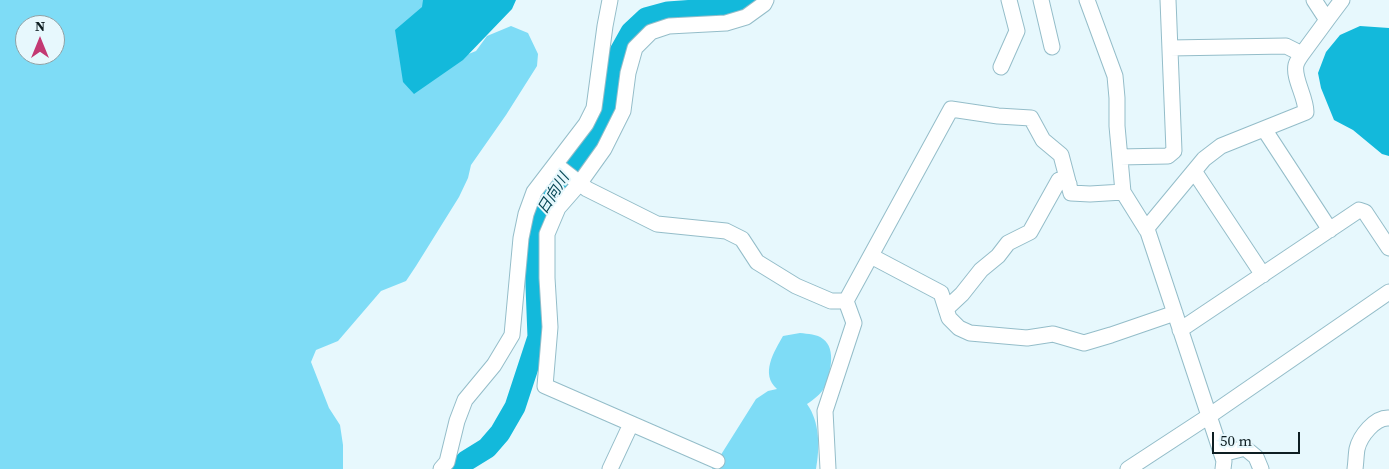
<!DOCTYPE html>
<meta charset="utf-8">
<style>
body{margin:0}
#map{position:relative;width:1389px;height:469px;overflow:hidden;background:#e7f8fd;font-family:"Source Serif 4",serif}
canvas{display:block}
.north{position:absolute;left:15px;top:15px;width:50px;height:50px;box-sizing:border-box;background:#e7f8fd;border:1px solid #90a1a5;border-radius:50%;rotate:0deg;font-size:14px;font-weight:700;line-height:20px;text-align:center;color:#0e1e22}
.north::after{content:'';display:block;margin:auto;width:18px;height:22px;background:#c33973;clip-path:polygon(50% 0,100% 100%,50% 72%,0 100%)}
.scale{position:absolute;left:1212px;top:432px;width:88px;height:22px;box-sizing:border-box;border:2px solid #0e1e22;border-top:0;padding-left:6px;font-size:15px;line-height:18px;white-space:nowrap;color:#0e1e22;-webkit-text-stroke:4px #e7f8fd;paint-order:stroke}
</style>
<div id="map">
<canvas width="1389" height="469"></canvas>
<div class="north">N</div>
<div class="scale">50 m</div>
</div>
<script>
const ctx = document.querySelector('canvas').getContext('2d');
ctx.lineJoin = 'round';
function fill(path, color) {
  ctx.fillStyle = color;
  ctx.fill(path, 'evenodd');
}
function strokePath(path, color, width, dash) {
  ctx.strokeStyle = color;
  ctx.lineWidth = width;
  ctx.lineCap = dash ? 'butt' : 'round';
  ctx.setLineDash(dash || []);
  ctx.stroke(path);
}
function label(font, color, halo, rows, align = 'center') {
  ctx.font = font + ' "Source Serif 4","Noto Sans JP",serif';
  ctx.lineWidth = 4;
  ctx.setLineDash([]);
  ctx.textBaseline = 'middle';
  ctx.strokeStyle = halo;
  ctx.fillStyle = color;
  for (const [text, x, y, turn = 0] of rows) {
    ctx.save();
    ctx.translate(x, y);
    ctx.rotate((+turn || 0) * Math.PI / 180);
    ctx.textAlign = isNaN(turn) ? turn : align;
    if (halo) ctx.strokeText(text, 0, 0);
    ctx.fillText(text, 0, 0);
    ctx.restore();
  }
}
const green = new Path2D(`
 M0,0H427L451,61L476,51L487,36L511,26L528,33L538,54L537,66L506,115L471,165L468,178L459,197L416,266L406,281L381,291L338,341L316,350L311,362L329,408L340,425L343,445V469H0ZM25,25H55V55H25Z
 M800,333C808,334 817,334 823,339C837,349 830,375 824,388C821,394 813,400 807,404C820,422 820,448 816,469H712L756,399L768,391L777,389C760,374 774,352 783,336Z`);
const water = new Path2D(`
 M423,0H516L512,9L463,60L414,94L403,82L395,30L422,7Z
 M1360,26L1389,28V156L1382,154L1353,130L1334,120L1321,88L1318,73L1326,52L1340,35Z`);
const river = new Path2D(`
 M457,469L466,461L487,448L500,433L515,407L538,337L534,234L540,213L561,180L588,146L602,121L609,102L617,57L631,32L646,18L668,12L736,7L749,0`);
const minor = new Path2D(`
 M1041,0L1052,47
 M1087,0L1115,76L1117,98V126L1123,192L1148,232L1224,461L1223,469
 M1314,0L1327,20L1342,0
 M1170,48L1286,46L1302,54L1327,20
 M1001,67L1017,31L1009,0
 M1264,129L1330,230
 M1120,157L1168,156L1174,151L1168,0
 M556,165L587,189L657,224L726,231L742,239L757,262L796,286L831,301H846L951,109L998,116L1031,118L1043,140L1061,155L1071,193L1090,194L1123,192
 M1194,171L1263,275
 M1146,229L1204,159L1221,146L1306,112C1306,97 1293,78 1296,65C1297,61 1300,57 1302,54
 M871,256L941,293L949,318L959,328L970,333L1027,338L1053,334L1084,343L1111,335L1175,313
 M946,309L962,294L981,270L998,256L1008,243L1030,232L1059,180L1069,184
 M1180,330L1359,210L1365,212L1389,248
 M1222,454L1245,448L1256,457L1261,469
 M717,461L545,386L550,327L547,278V234L558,208L579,184L604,149L623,111L628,73L635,48L651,32L669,26L726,23L746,17L764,4L766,0
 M441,469L447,462L457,421L465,400L494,365L512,335L521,238L526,214L534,192L586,124L594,108L605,26L610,0
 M610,469L631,424
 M828,469L825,411L854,323L846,301
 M1128,469L1209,416L1389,292
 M1355,469C1356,462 1356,455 1357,449C1360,436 1375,417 1389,418`);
const waterNames = [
 ["日向川",554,194,-58]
];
fill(green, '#7edcf6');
fill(water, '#13b9db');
strokePath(river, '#13b9db', 21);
strokePath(minor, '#94bdc9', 17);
strokePath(minor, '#fff', 15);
label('italic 15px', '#084856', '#e7f8fd', waterNames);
</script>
